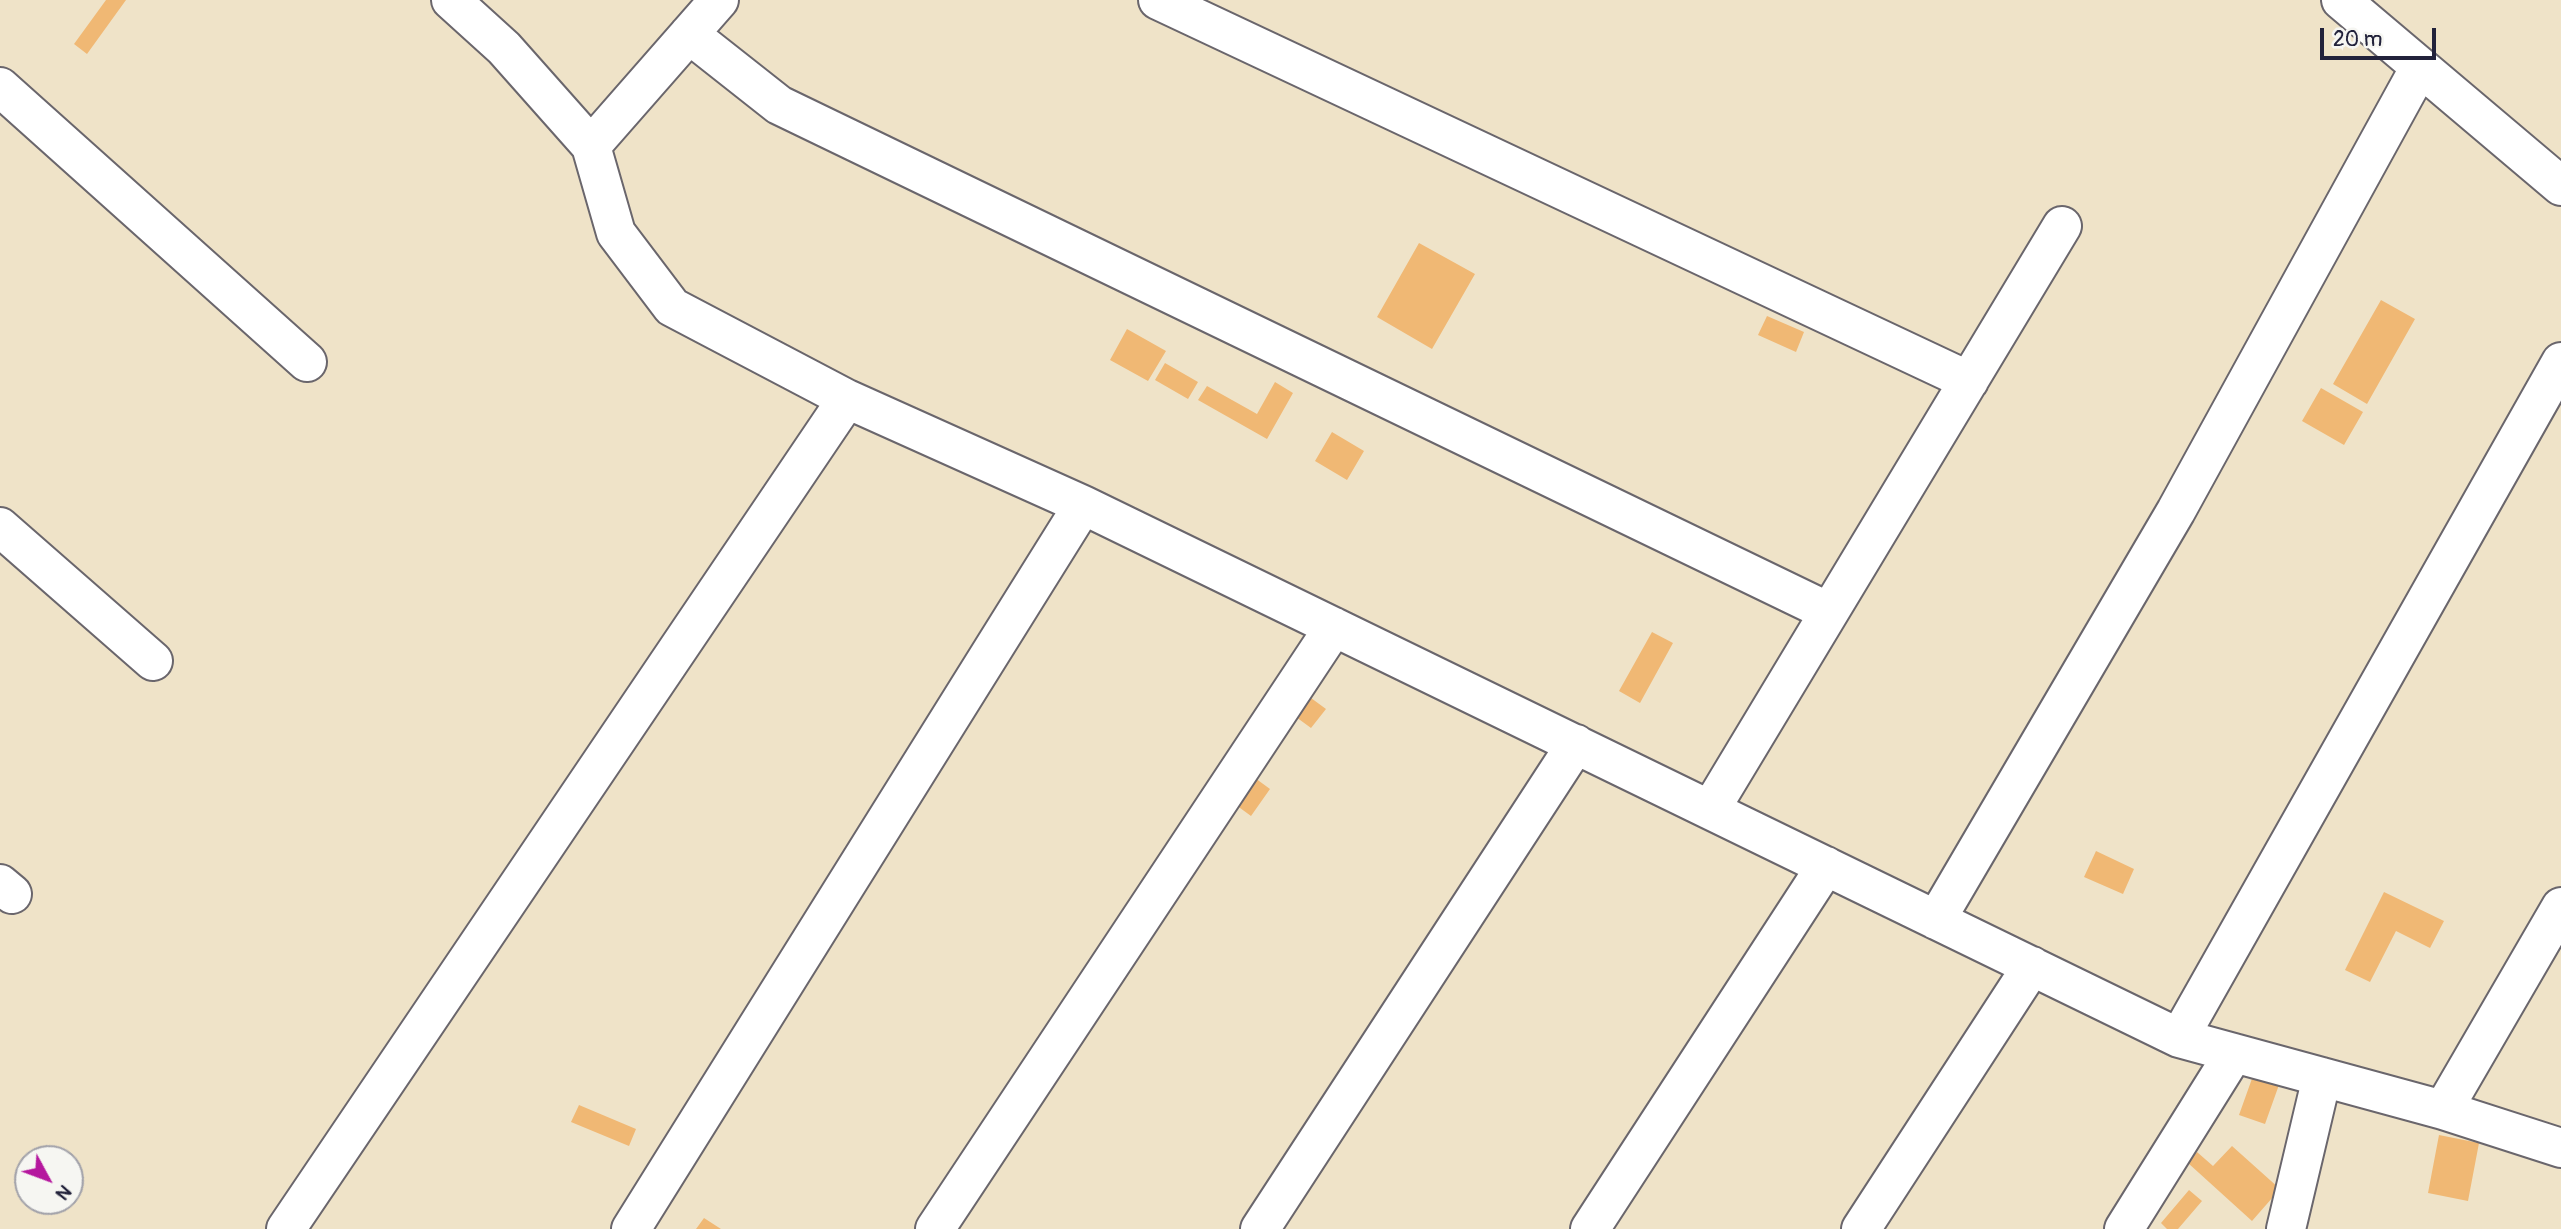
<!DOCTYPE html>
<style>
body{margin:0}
#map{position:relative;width:2561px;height:1229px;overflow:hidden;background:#efe3c8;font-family:Pangolin,sans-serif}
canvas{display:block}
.north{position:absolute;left:14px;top:1145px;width:70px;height:70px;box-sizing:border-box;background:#f6f6f2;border:2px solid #a1a1a9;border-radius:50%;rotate:131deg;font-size:19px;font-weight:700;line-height:28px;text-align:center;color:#22223b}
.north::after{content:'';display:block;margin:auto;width:24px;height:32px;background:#b5179e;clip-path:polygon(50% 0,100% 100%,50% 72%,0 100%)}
.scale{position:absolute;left:2320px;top:28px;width:116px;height:32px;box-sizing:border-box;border:4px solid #22223b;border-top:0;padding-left:9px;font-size:21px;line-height:24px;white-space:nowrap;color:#22223b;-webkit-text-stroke:5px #f6f6f2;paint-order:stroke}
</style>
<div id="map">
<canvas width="2561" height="1229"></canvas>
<div class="north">N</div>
<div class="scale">20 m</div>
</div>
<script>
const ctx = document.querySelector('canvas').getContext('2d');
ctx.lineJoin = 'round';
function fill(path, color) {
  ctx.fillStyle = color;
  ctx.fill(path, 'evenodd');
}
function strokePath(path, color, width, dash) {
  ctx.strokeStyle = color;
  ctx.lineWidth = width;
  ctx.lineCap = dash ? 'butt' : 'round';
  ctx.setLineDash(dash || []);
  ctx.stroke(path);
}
const building = new Path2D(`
 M106,0H126L87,54L74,44Z
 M1419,243L1475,274L1432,349L1377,317Z
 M2381,300L2415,319L2367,404L2333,384Z
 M1767,316L1804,332L1796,352L1758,335Z
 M1127,329L1166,351L1148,381L1110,360Z
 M1165,363L1198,382L1188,399L1155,380Z
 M1275,382L1293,393L1267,439L1198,400L1207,386L1257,414Z
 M2321,388L2363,412L2344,445L2302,421Z
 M1332,432L1364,451L1347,480L1315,461Z
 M1652,632L1673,643L1640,703L1619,691Z
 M1311,698L1326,709L1311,728L1296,717Z
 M1255,778L1270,789L1251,816L1236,805Z
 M2096,851L2134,869L2123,894L2084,877Z
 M2384,892L2444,921L2430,948L2396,931L2370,982L2345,970Z
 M2254,1073L2280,1082L2265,1124L2239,1115Z
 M579,1105L636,1129L629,1146L571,1122Z
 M2439,1135L2479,1143L2468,1201L2428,1193Z
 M2232,1146L2280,1189L2252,1221L2188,1163L2197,1152L2213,1166Z
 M2189,1190L2202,1201L2178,1229H2167L2161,1223Z
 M704,1218L721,1229H696Z`);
const street = new Path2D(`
 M451,0L504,48L591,146L719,0
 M1158,0L1969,381
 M2341,0L2561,186
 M689,34L779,105L1829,612
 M0,87L307,362
 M591,146L616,233L672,307L847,399L1083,505L2179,1038L2443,1110L2561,1148
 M0,527L153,661
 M1710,810L2062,226
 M0,884L12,894
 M1936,920L2176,511L2420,67
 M2179,1038L2561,362
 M2443,1110L2561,907
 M286,1229L847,399
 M631,1229L1083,505
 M935,1229L1334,627
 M1260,1229L1576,744
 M1590,1229L1826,866
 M1861,1229L2032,966
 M2124,1229L2234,1053
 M2286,1229L2322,1077`);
fill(building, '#f0b874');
strokePath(street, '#6a666c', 42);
strokePath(street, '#fff', 38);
</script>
